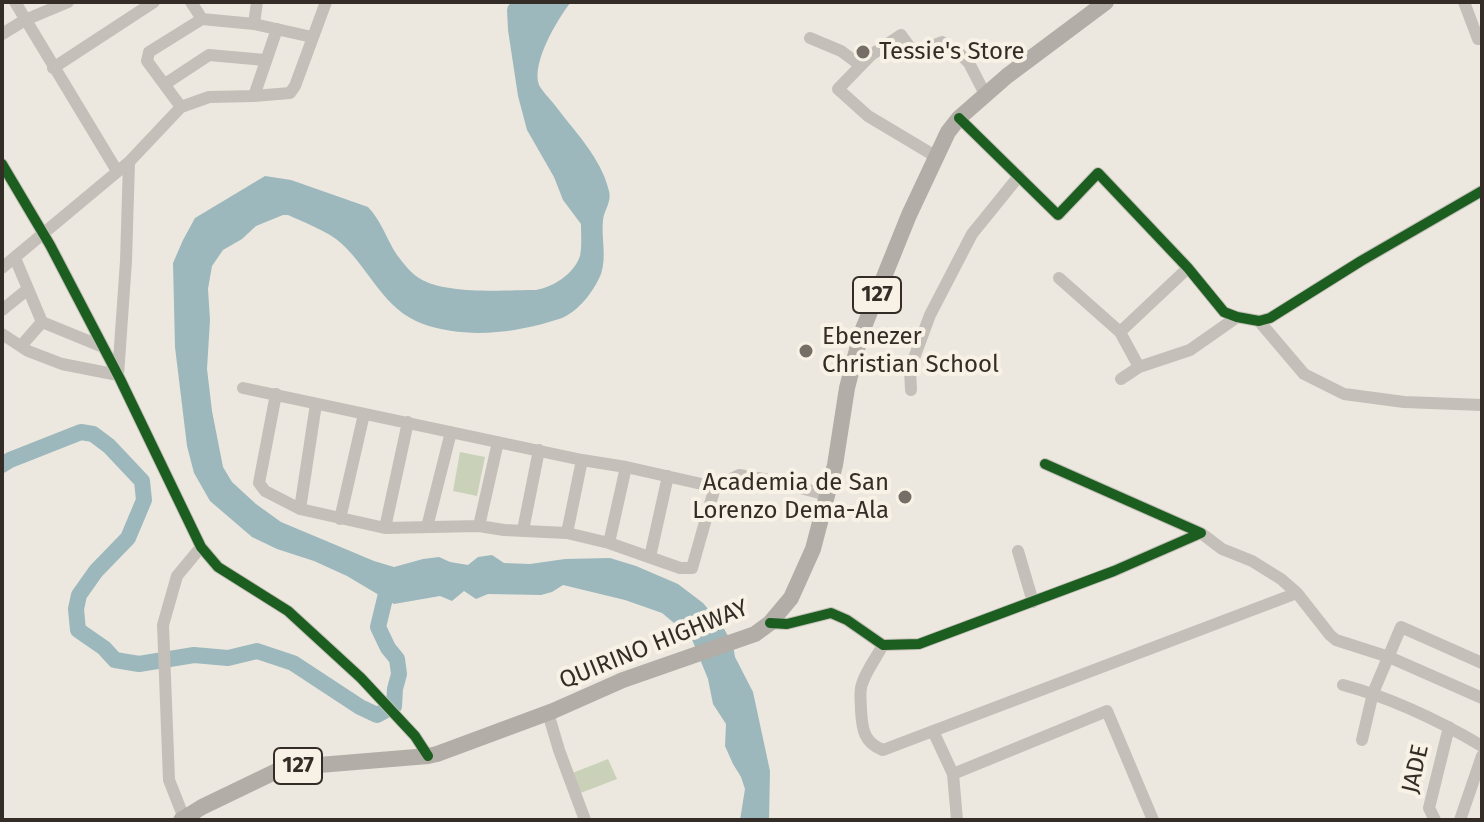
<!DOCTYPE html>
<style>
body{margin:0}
#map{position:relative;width:1484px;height:822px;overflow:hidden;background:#ece8df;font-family:"Fira Sans",sans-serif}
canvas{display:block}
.frame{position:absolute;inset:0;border:4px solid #342d27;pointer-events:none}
</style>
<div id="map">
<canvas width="1484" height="822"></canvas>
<div class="frame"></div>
</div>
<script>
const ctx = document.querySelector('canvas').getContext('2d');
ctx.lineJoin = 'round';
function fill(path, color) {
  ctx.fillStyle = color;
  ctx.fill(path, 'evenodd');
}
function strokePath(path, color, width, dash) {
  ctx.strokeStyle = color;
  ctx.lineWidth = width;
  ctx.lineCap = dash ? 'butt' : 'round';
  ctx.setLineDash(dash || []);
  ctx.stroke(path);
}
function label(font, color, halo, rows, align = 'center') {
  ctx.font = font + ' "Fira Sans",sans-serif';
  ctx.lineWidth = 8;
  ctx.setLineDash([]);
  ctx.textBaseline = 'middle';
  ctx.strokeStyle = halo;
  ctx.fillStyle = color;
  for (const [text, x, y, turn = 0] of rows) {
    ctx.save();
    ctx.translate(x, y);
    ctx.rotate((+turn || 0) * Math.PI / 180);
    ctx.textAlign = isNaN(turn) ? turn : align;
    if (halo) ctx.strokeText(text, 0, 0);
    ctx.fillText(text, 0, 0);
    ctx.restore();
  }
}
const green = new Path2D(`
 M460,452L485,457L477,496L453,491Z
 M608,759L617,779L578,794L570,774Z`);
const water = new Path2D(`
 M512,2H571C558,18 531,63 539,85C542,91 550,99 554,104C574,131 601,157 609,191C612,202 604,210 603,220C601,238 607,256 601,274C595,289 581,308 566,316C561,319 554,320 549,322C509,334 463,338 423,324C384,310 370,270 342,244C328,231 305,223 288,215H283L256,226L242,239L223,250L212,266L208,289L210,320L207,369L212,411L223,467L232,482L256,504L281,522L374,561L394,567L423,559L439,557L450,562L468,565L478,557L492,555L504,563L530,564L565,559L610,558L636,566L678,584L703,603L722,625L733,645L735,657L753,692L770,771L769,820H740L745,789L741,777L733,764L725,746L726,724L713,704L708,679L691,637L662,613L625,600L563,585L552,592L541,595L488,594L476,599L464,591L452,601L440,596L394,604L347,576L314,561L277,549L252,537L210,501L194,473L187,446L175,347L173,263L183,240L195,218L265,176L291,180L368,207C381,220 387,240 397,255C403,263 411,273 419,278C445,295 504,290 536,290C553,287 574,274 580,256C582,247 581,234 581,224L563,200L554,177L527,130L518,96L508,30L507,10L508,6Z`);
const river = new Path2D(`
 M2,465L10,460L81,432L93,434L109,446L142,481L144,500L128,538L96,571L79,595L76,609L78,630L104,648L115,660L139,664L194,655L228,658L257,651L293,663L360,707L377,715L394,706L395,689L399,674L397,659L388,648L378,627L386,594L382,581`);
const minor = new Path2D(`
 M15,2L117,171
 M191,2L202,19L254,24L312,37
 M1464,2L1478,39H1482
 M254,24L257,2
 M2,34L25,20L68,2
 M810,38L841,51L860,65
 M53,68L154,2
 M165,84L209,55L265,60
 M254,96L277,29
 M181,107L147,61L149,52L202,19
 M959,118L1058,215L1098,173L1188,268L1224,312L1237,317L1259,321L1270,318L1361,261L1482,191
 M935,156L868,116L838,89L871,55L901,35L914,53L942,42L960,54L969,63L985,94
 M2,164L50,245L120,379L201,547L218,567L288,611L361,678L415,736L428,756
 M15,258L42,322L103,347
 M2,268L129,162L181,107L209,97L254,96L290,93L295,86L326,2
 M1059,278L1120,332
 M2,310L28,289
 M1259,321L1304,374L1344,394L1404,402L1482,405
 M2,334L28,351L62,364L118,375
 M21,346L42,322
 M1139,367L1190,350L1237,317
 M118,375L126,261L129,162
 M1121,379L1139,367L1120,332L1188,268
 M243,388L582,460L626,467L715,487L739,475L770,480L827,495
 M911,390L910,369L930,315L972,234L1019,176
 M276,394L259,483L265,491L300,509L385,528L479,526L504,530L567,533L609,543L680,568H692L715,487
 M300,509L316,404
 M340,519L364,414
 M479,526L498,442
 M427,527L451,432
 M385,528L408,422
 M523,530L539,450
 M567,533L582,460
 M1201,533L1222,549L1252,561L1281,579L1297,593L1330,635L1336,640L1389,657L1482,698
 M609,543L626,467
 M1018,551L1033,602
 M650,557L668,476
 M770,623L787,624L831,613L847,620L883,645L919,644L1114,571L1201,533L1045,464
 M883,645C876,658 866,671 862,684C859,692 861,701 861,710C862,729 864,743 883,750L1297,593
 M1343,685C1392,698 1438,720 1482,746
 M548,713L559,750L585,820
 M933,731L953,774L1107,711L1153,820
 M1362,740L1373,693L1401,627L1482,663
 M953,774L957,820
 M184,818L169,780L163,625L177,576L201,547
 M1435,820L1429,808L1449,727
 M1460,820L1482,756`);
const major = new Path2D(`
 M181,820L202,807L283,768L428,756L437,754L553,711L623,680L755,634L770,623L791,598L813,549L835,465L847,388L861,334L909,215L948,132L959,118L1007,76L1106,2`);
const cycleway = new Path2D(`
 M959,118L1058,215L1098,173L1188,268L1224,312L1237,317L1259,321L1270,318L1361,261L1482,191
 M2,164L50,245L120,379L201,547L218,567L288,611L361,678L415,736L428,756
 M770,623L787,624L831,613L847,620L883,645L919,644L1114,571L1201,533L1045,464`);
const markers = [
 [863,52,8,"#746e67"],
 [806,351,8,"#746e67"],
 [905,497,8,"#746e67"]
];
const shields = [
 [877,295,48],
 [298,766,48]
];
const shieldNames = [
 ["127",877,295],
 ["127",298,766]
];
const poiNames = [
 ["Tessie's Store",879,52],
 ["Ebenezer",822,337],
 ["Christian School",822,365],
 ["Academia de San",889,483,"right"],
 ["Lorenzo Dema-Ala",889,511,"right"]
];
const streetNames = [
 ["QUIRINO HIGHWAY",654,645,-22],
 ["JADE",1416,769,-77]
];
fill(green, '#cad1b9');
fill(water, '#9cb8bc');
strokePath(river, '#9cb8bc', 16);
strokePath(minor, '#c4bfb8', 12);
strokePath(major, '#b3ada7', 16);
strokePath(cycleway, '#1b5e20', 10);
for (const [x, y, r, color] of markers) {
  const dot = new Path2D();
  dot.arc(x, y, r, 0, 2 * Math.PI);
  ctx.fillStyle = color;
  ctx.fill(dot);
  strokePath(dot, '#f8f2e6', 3);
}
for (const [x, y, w] of shields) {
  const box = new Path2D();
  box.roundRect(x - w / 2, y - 18, w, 36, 6);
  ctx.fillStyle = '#f8f2e6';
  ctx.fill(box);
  strokePath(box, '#342d27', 2);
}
label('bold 22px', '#342d27', null, shieldNames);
label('24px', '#342d27', '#f8f2e6', poiNames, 'left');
label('24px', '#342d27', '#f8f2e6', streetNames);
</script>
